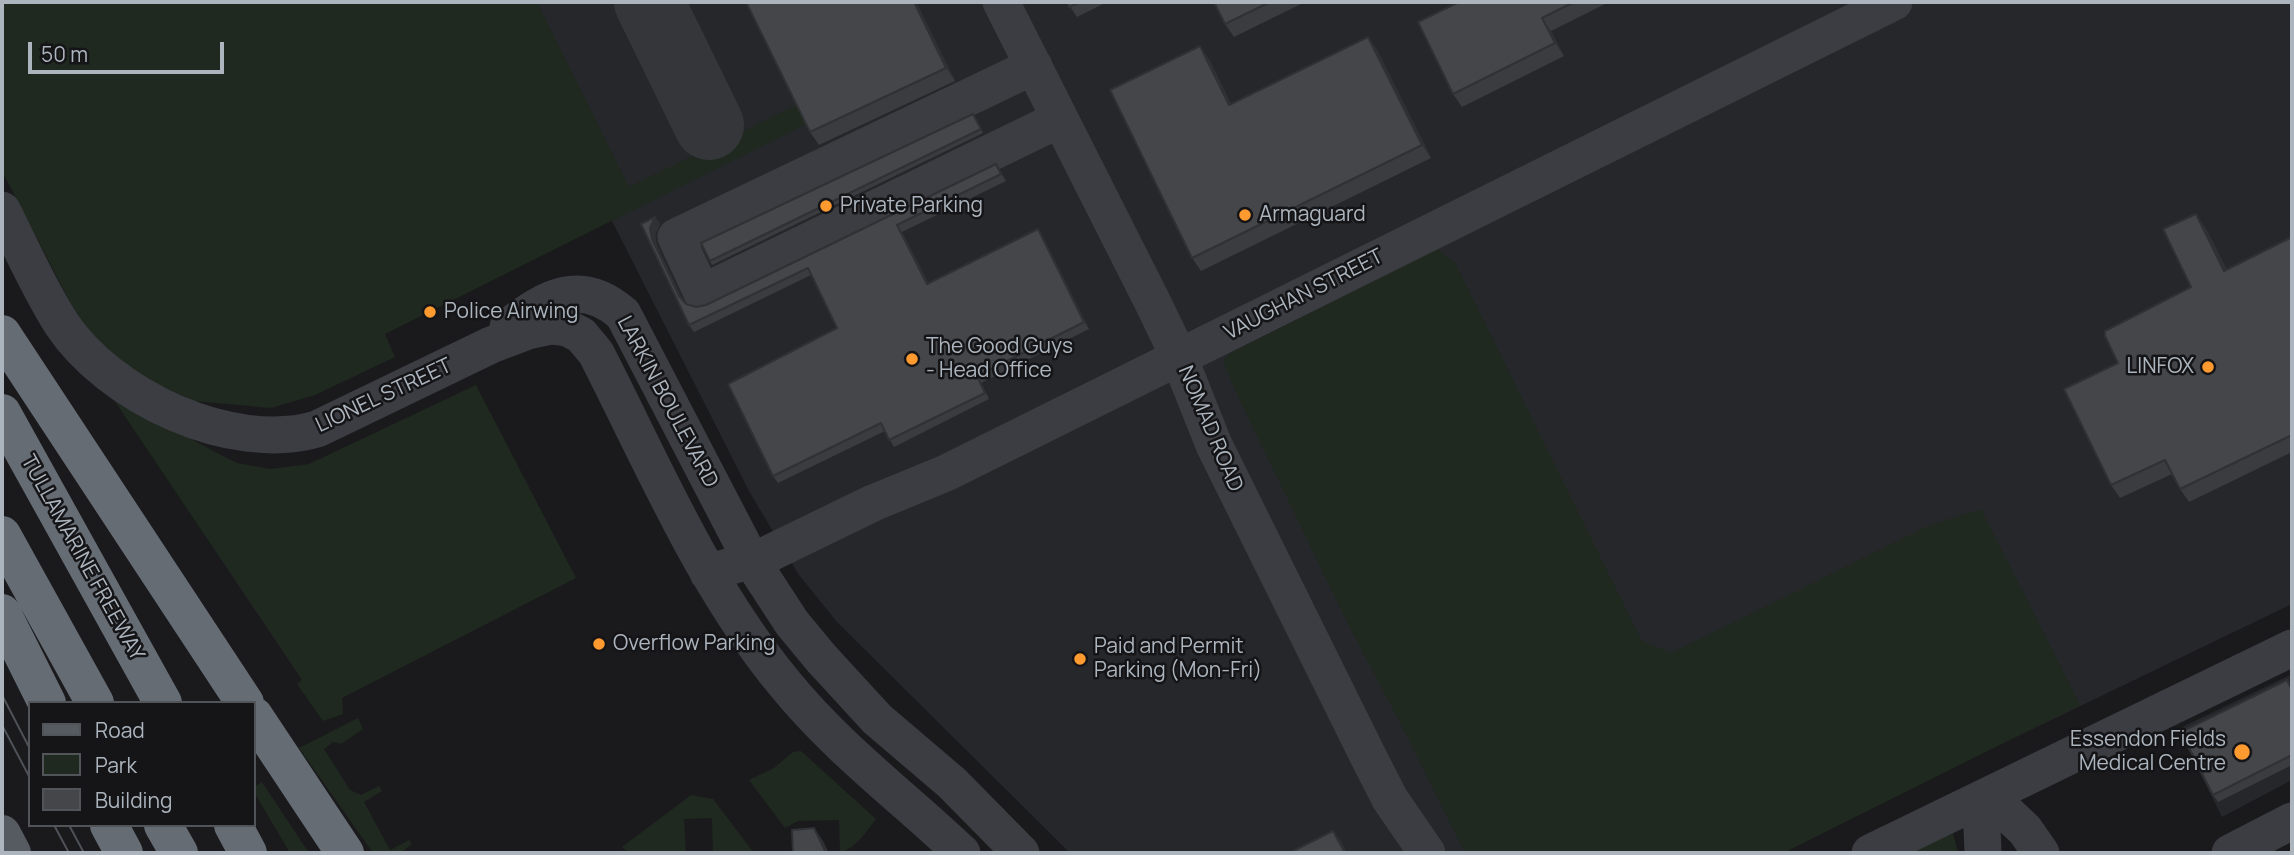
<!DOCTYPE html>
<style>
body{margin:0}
#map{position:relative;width:2294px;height:855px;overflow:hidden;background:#1a1a1d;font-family:Manrope,sans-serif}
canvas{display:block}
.frame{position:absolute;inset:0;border:4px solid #acb4bd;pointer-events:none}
.legend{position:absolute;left:28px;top:701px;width:228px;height:126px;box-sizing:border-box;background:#151518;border:2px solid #51555a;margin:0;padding:9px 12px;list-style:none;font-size:21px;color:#acb4bd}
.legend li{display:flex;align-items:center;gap:14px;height:35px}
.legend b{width:35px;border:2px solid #51555a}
.scale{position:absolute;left:28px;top:42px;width:196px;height:32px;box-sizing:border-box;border:4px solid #acb4bd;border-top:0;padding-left:9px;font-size:21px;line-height:24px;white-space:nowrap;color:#acb4bd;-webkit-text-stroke:5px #151518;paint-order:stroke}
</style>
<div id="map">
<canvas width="2294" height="855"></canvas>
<div class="frame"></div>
<ul class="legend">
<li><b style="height:9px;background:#565a61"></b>Road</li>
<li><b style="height:19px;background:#1f291f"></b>Park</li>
<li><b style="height:19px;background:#44464a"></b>Building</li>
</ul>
<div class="scale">50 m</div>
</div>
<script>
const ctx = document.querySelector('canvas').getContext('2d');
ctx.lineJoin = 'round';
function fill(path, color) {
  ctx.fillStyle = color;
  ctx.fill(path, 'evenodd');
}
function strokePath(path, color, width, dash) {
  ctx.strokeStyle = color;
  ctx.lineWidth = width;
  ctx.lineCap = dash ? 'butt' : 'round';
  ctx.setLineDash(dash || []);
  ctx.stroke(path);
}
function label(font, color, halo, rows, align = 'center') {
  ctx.font = font + ' Manrope,sans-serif';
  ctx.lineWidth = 5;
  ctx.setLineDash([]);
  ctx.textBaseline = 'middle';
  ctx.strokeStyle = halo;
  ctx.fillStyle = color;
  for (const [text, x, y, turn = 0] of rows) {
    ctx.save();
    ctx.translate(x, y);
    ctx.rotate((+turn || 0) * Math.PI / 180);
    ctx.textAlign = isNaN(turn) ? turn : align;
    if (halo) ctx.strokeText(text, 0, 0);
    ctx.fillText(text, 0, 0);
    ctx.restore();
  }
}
const built = new Path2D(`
 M214,2H2292V604L1933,777L1783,853H1070L837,622L799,575L750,493L612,221Z
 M2292,674V780L2222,817L2178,729Z`);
const green = new Path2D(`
 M2,2H537L629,187L799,104L808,123L385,334L395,357L315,395L271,408L194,401L140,376L93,336L73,308L2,171Z
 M1437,249L1455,263L1642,641L1672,653L1928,526L1981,509L2080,705L1783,853H1465L1408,738L1347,622L1234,388L1223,360L1231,353Z
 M476,385L576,578L342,698L343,714L323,721L297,684L302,680L112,397L221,455L237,463L270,469L309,464Z
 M358,718L363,729L341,744L333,742L324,749L350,790L361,795L379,786L382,791L364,802L390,850L409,840L412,844L400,853H373L299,748Z
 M801,751L876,819C866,832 856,848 840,853L839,820L798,821L785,828L749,780L774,768L793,752Z
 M262,782L309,853H290L254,792V787Z
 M691,795L713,799L754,853H713L712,818L684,819L686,853H629L622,847Z
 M1953,833L1958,853H1910Z`);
const taxiway = new Path2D(`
 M649,2L709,125`);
const minor = new Path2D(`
 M1001,2L1152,301L1179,357L1214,445L1369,758L1390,799L1427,853
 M1034,66L676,237L702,293L1060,119
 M2,210C21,247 38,287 61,323C109,396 231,454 317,429L491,345L528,331L551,326L567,328L581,335L596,353C654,466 703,585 785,684C837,748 903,797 962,853
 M508,327C546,297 581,277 623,314L751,560L792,623L821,658L877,719L952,783L1021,853
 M708,573L764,556L873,503L946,473L1894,2
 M1989,796L2025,830L2041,853
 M1981,800L1983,853
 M1870,853L2292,648
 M2230,853L2292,821`);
const major = new Path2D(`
 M2,834L12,853`);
const highway = new Path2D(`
 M2,334L245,703
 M2,413L163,703
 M2,535L95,703
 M2,613L47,703
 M254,716L345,853
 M109,825L124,853
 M163,825L179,853
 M233,825L248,853`);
const tram = new Path2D(`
 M2,695L30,749
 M2,725L30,778
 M54,825L69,853
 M69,825L84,853`);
const wall = new Path2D(`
 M916,2L955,81L819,145L810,132Z
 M1067,2H1107L1077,17Z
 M1214,2H1305L1234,37L1225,24Z
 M1459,2H1609L1551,31L1564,56L1462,107L1453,94Z
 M1368,37L1377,50L1431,158L1201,271L1192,258L1209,59L1231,104Z
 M973,114L983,133L712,265L710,261Z
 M996,164L1006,181L902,232L928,283L1042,235L1089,329L981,383L989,399L894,447L885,431L778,483L773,476L837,328L811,275L694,332L689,325L641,224L655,217L660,224L655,235L657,246L682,299L686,304L696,307L706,305Z
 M2205,227L2227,270L2292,237V452L2189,502L2180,489L2172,474L2120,498L2111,485L2118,363L2191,287Z
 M2287,680L2292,687V765L2218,802L2213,795Z`);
const shadedWall = new Path2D(`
 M914,2H916L955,81L946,68Z
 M1542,18L1551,31L1564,56L1555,43Z
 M1368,37L1377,50L1431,158L1422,145Z
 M1200,46L1209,59L1238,118L1229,105Z
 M2196,214L2205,227L2234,284L2224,271Z
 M655,217L660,224L655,235L657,246L683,302L679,296L652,239L650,228Z
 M897,225L902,232L932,290L927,284Z
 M1038,229L1042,235L1089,329L1084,322Z
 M814,828L823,841L829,853H826Z
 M1333,831L1341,841L1347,853H1345Z`);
const building = new Path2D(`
 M746,2H914L946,68L810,132Z
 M1067,2H1080L1069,7Z
 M1214,2H1270L1225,24Z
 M1459,2H1574L1542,18L1555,43L1453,94L1418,22Z
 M1368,37L1422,145L1192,258L1110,90L1200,46L1229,105Z
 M973,114L981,129L710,261L701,243Z
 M996,164L1001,174L897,225L927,284L1038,229L1084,322L977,376L985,393L889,440L881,423L773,476L728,384L837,328L808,268L689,325L641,224L655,217L650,228L652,239L679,296L686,304L696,307L706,305Z
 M2196,214L2224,271L2292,237V435L2180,489L2165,460L2111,485L2064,389L2118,363L2105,336V331L2191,287L2163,229Z
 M2287,680L2292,690V755L2213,795L2181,732Z
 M814,828L826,853H793L792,830Z
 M1333,831L1345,853H1289Z`);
const markers = [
 [826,206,7,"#ff9a30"],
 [1245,215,7,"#ff9a30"],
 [430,312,7,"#ff9a30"],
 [912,359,7,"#ff9a30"],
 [2208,367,7,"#ff9a30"],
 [599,644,7,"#ff9a30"],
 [1080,659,7,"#ff9a30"],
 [2242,752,9,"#ff9a30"]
];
const poiNames = [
 ["Private Parking",840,206],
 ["Armaguard",1259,215],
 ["Police Airwing",444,312],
 ["The Good Guys",926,347],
 ["- Head Office",926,371],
 ["LINFOX",2194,367,"right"],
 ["Overflow Parking",613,644],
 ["Paid and Permit",1094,647],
 ["Parking (Mon-Fri)",1094,671],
 ["Essendon Fields",2226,740,"right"],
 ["Medical Centre",2226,764,"right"]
];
const streetNames = [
 ["VAUGHAN STREET",1304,295,-27],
 ["LIONEL STREET",384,396,-25],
 ["LARKIN BOULEVARD",667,402,62],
 ["NOMAD ROAD",1210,429,67],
 ["TULLAMARINE FREEWAY",82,558,61]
];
fill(built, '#26272a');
fill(green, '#1f291f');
strokePath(taxiway, '#34363a', 70);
strokePath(minor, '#3b3d42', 37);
strokePath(major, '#565a61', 38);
strokePath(highway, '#666c74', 38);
strokePath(tram, '#4e5157', 2);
fill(wall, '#3a3c40');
fill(shadedWall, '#303134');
fill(building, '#44464a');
strokePath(building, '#303134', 2);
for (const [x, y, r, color] of markers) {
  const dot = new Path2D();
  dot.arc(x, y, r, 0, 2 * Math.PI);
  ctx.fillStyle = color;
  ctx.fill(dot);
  strokePath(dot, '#151518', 2.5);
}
label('21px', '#acb4bd', '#151518', poiNames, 'left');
label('21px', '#acb4bd', '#151518', streetNames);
</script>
